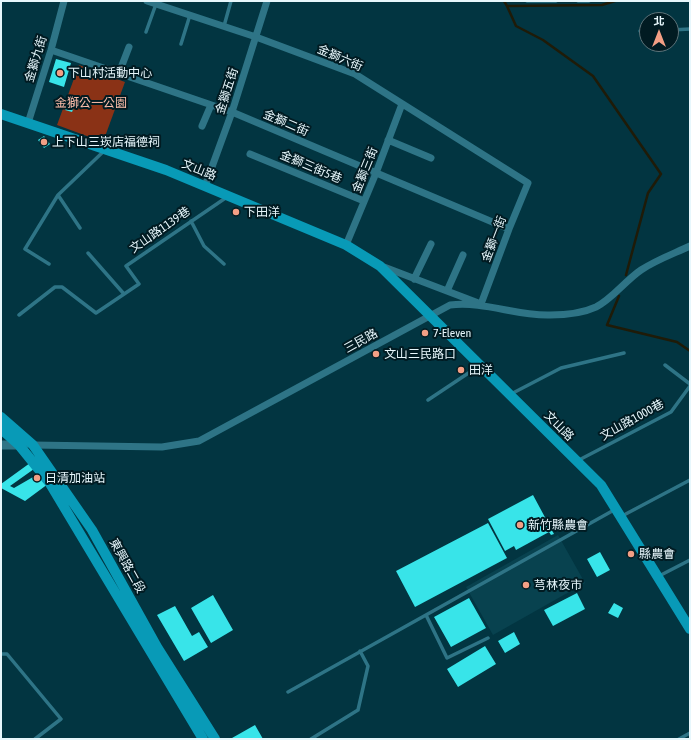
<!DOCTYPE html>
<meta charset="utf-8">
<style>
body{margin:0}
#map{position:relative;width:691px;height:740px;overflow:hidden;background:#023541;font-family:"Asap Condensed","Noto Sans TC",sans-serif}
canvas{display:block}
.frame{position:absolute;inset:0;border:2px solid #e7f7fc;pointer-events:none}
.north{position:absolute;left:639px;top:12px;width:40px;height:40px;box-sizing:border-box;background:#011b22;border:1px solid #5d7379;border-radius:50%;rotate:0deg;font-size:11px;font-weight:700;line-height:16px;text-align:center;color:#e7f7fc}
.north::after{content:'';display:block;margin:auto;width:14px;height:18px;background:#f39f85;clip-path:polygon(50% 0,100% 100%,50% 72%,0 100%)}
</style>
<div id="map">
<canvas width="691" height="740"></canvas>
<div class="frame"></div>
<div class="north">北</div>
</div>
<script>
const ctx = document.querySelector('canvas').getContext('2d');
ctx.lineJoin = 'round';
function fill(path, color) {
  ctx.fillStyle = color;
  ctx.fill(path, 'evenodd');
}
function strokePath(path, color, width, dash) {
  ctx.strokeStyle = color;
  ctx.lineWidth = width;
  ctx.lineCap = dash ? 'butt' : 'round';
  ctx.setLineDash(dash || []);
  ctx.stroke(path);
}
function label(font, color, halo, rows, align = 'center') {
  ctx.font = font + ' "Asap Condensed","Noto Sans TC",sans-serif';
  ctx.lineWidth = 4;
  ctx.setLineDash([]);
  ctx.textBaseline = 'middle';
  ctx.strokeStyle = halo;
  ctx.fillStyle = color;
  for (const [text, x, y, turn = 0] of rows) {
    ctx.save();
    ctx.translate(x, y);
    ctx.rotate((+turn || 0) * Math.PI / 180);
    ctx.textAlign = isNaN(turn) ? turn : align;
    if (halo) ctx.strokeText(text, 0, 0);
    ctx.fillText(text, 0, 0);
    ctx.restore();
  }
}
const built = new Path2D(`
 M558,535L585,583L493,635L466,587Z`);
const green = new Path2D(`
 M79,65L125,82L103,142L57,125Z`);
const stream = new Path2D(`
 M504,1L507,6L602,5L615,1
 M507,6L516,26L543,40L593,76L661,174L648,193L626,275
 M619,296L607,325L677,342L690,351`);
const building = new Path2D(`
 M56,59L71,63L64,87L49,82Z
 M68,102L75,105L72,112L65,110Z
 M44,136L50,144L44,148L38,140Z
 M30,463L34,469L10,486L14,488L40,473L48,484L25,501L1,488V484Z
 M533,495L554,534L551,535L549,532L516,550L514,546L505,551L488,519Z
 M488,523L507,558L415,607L396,571Z
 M600,552L610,570L597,577L587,559Z
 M577,593L585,609L553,626L544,610Z
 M213,595L233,630L211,643L191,608Z
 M469,598L486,628L451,647L434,617Z
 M614,603L623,608L618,618L608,613Z
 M175,606L192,636L199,632L208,647L184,661L157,615Z
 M514,632L520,644L505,653L498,641Z
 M485,646L496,664L458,687L447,669Z
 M255,725L263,739H233L232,738Z`);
const service = new Path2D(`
 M527,1H556
 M578,1H589
 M224,26L231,1
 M671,30L690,29
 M640,31H647
 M146,32L156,4
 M181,44L190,15
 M58,195L80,228
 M191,221L204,246L224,264
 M88,253L124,294
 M49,264L25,249L58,195L105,150
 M19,315L55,287H62L96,313L139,284L126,266L227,197
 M665,365L690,384
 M511,394L561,368L624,353
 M428,400L479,366
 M579,460L671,412L690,386
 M622,516L690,480
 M659,576L690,560
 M426,615L447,658L488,638
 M1,654H7L61,719L35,739
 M288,692L614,510
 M311,739L358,710L368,666L360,651
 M679,739L690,733`);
const minor = new Path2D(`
 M147,1L256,37L355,74L528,183L509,229L481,304L384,267
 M51,50L232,112L509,229
 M119,73L129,47
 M28,123L51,50L64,1
 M202,126L211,105
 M388,140L431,158
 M250,154L364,201
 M205,186L232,112L267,1
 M346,245L376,173L402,104
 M414,279L431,244
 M447,291L463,255
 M33,445L162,447L199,441L450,305C485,301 516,316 550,315C564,315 583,313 596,307C612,299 625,281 641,270C656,260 673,254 690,246`);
const tertiary = new Path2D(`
 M1,445H24`);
const secondary = new Path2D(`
 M1,114L166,170L346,245L380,266L601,485L690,629
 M1,417L33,445L92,530L157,647L215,739
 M1,429L19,445L49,482L203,739`);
const markers = [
 [60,73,4,"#f39f85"],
 [44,142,4,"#f39f85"],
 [236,212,4,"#f39f85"],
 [425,333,4,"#f39f85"],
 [376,354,4,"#f39f85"],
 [461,370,4,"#f39f85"],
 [37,478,4,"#f39f85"],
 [520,525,4,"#f39f85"],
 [631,554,4,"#f39f85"],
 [526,585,4,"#f39f85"]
];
const streetNames = [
 ["金獅六街",340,58,23],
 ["金獅九街",36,59,-73],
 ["金獅五街",227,91,-72],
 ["金獅二街",286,123,23],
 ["金獅三街5巷",311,167,23],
 ["文山路",199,170,22],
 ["金獅三街",365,170,-68],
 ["文山路1139巷",160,230,-35],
 ["金獅一街",494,239,-69],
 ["三民路",361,341,-29],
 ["文山路1000巷",632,420,-29],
 ["文山路",559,426,45],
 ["東興路二段",127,566,61]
];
const poiNames = [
 ["下山村活動中心",68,73],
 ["上下山三崁店福德祠",52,142],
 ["下田洋",244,212],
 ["7-Eleven",433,333],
 ["文山三民路口",384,354],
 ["田洋",469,370],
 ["日清加油站",45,478],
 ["新竹縣農會",528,525],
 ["縣農會",639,554],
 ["芎林夜市",534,585]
];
const parkNames = [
 ["金獅公一公園",91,103]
];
fill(built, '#08424f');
fill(green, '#8a3216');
strokePath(stream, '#1f1b08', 2.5);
fill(building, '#38e4e9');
strokePath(service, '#2e7486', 3.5);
strokePath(minor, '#2e7486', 7);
strokePath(tertiary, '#2e7486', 9);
strokePath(secondary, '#089ab7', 10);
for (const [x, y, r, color] of markers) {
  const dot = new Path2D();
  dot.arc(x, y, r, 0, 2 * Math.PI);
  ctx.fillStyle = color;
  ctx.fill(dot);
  strokePath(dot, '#011b22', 1.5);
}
label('12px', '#e7f7fc', '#011b22', streetNames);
label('12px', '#e7f7fc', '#011b22', poiNames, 'left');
label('12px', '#fdbeab', '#011b22', parkNames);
</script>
